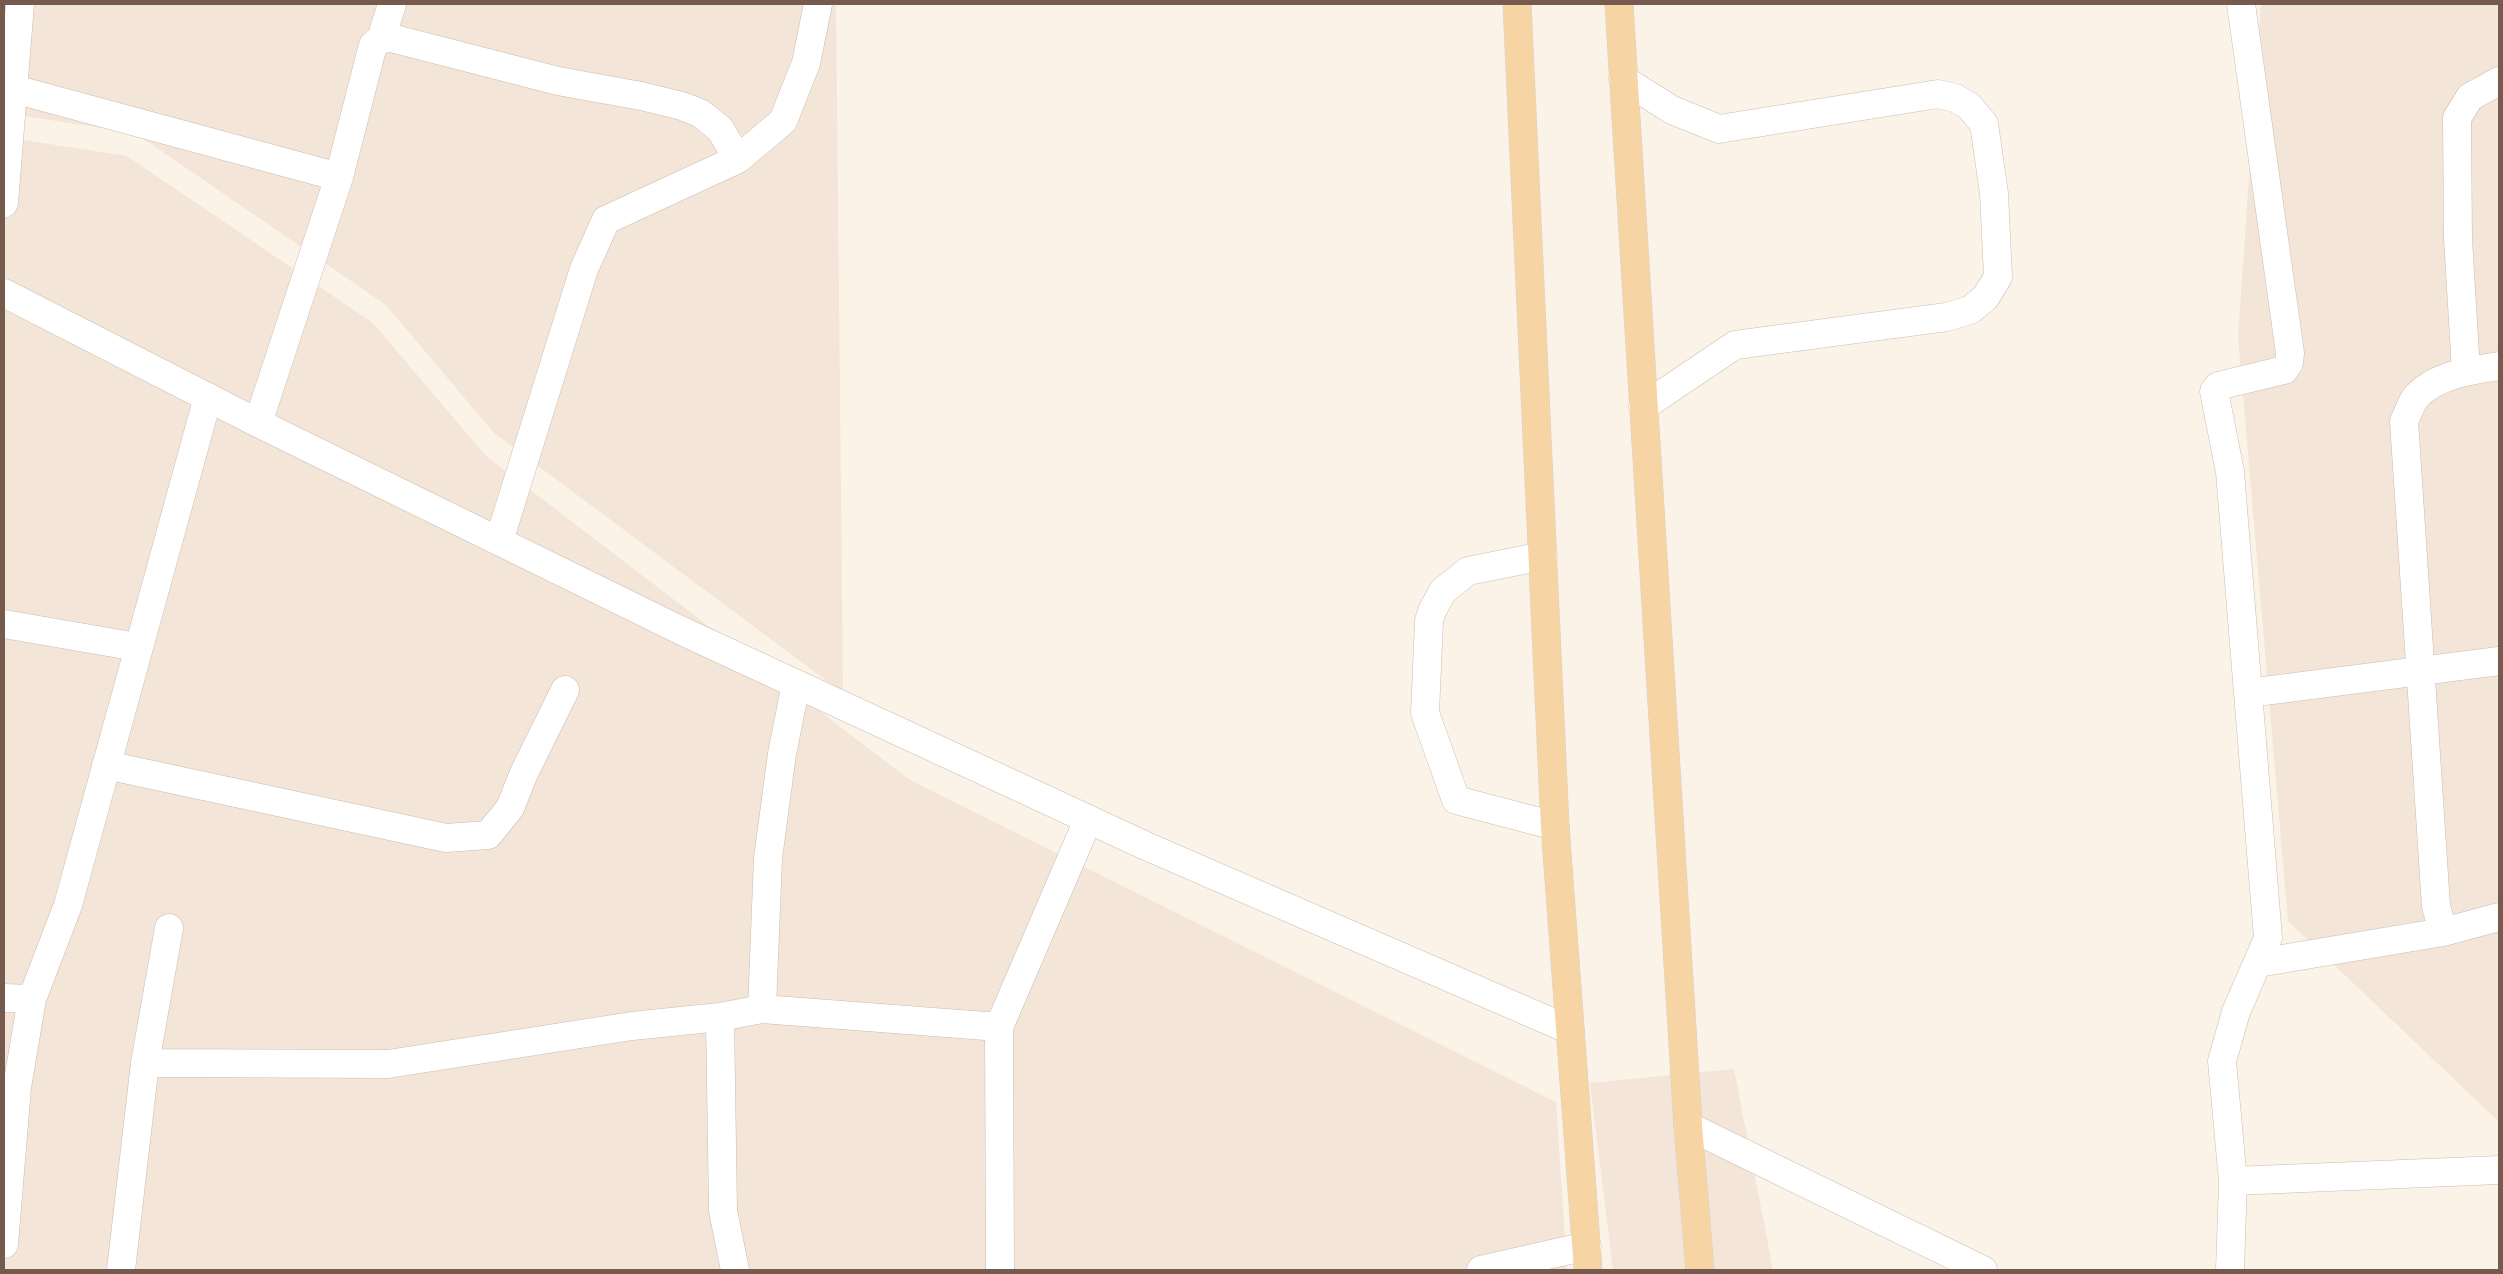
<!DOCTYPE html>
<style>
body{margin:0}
#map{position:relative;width:2503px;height:1274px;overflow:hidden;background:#fbf3e8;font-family:"Roboto Condensed",sans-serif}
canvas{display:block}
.frame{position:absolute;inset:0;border:5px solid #755a4d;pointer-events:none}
</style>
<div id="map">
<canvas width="2503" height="1274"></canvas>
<div class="frame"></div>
</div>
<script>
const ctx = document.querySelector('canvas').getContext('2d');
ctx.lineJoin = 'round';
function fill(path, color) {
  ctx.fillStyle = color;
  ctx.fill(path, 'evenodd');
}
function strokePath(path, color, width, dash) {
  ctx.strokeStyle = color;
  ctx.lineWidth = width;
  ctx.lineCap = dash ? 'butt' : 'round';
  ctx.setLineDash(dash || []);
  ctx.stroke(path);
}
const residential = new Path2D(`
 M4,4H836L843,693L494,433L386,305L135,133L4,113Z
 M2261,4H2499V1122L2288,921L2238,336Z
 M4,137L127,156L373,323L486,456L910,780L1556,1102L1567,1270H4Z
 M1734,1069L1773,1270H1613L1590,1083Z`);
const minor = new Path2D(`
 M381,39L392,4
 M1623,79L1672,110L1719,129L1938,94L1955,98L1969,106L1984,124L1994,193L1998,277L1985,298L1970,310L1947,317L1735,345L1643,407
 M14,89L339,177
 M4,203L20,4
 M4,293L258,423L682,631L1146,846L1570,1030
 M2466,371L2458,239L2457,118L2470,97L2499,81
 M258,423L339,177L373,45L381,39L391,38L558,81L641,96L682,106L700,113L720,129L738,159
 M499,541L584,269L606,220L738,159L783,121L806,63L818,4
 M1543,556L1468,571L1443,591L1432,611L1429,621L1425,713L1456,800L1555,826
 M4,624L137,647
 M2248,693L2499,661
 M106,765L446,838L488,835L510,808L524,773L565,690
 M2443,932L2436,906L2404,421C2408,414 2411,403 2416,397C2435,375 2473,370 2499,366
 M2258,963L2443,932L2499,917
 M4,998L32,999
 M762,1009L768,858L782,754L796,684
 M720,1017L723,1211L735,1270
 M145,1063L388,1064L632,1026L720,1017L762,1009L999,1027
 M1688,1126L1983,1270
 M2233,1181L2499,1170
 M4,1244L17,1087L32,999L68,905L208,397
 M121,1270L145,1063L169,928
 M1000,1270L999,1027L1088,820
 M1481,1270L1587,1246
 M2230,1270L2233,1181L2222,1061L2236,1012L2268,938L2230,472L2214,391L2218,386L2284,370L2289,363L2290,353L2241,4`);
const major = new Path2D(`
 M1517,4L1555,826L1588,1270
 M1619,4L1688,1126L1700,1270`);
fill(residential, '#f3e5d7');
strokePath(minor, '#cdbbaf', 29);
strokePath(major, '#d8d1cd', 29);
strokePath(minor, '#fff', 28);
strokePath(major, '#f6d4a4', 28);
</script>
